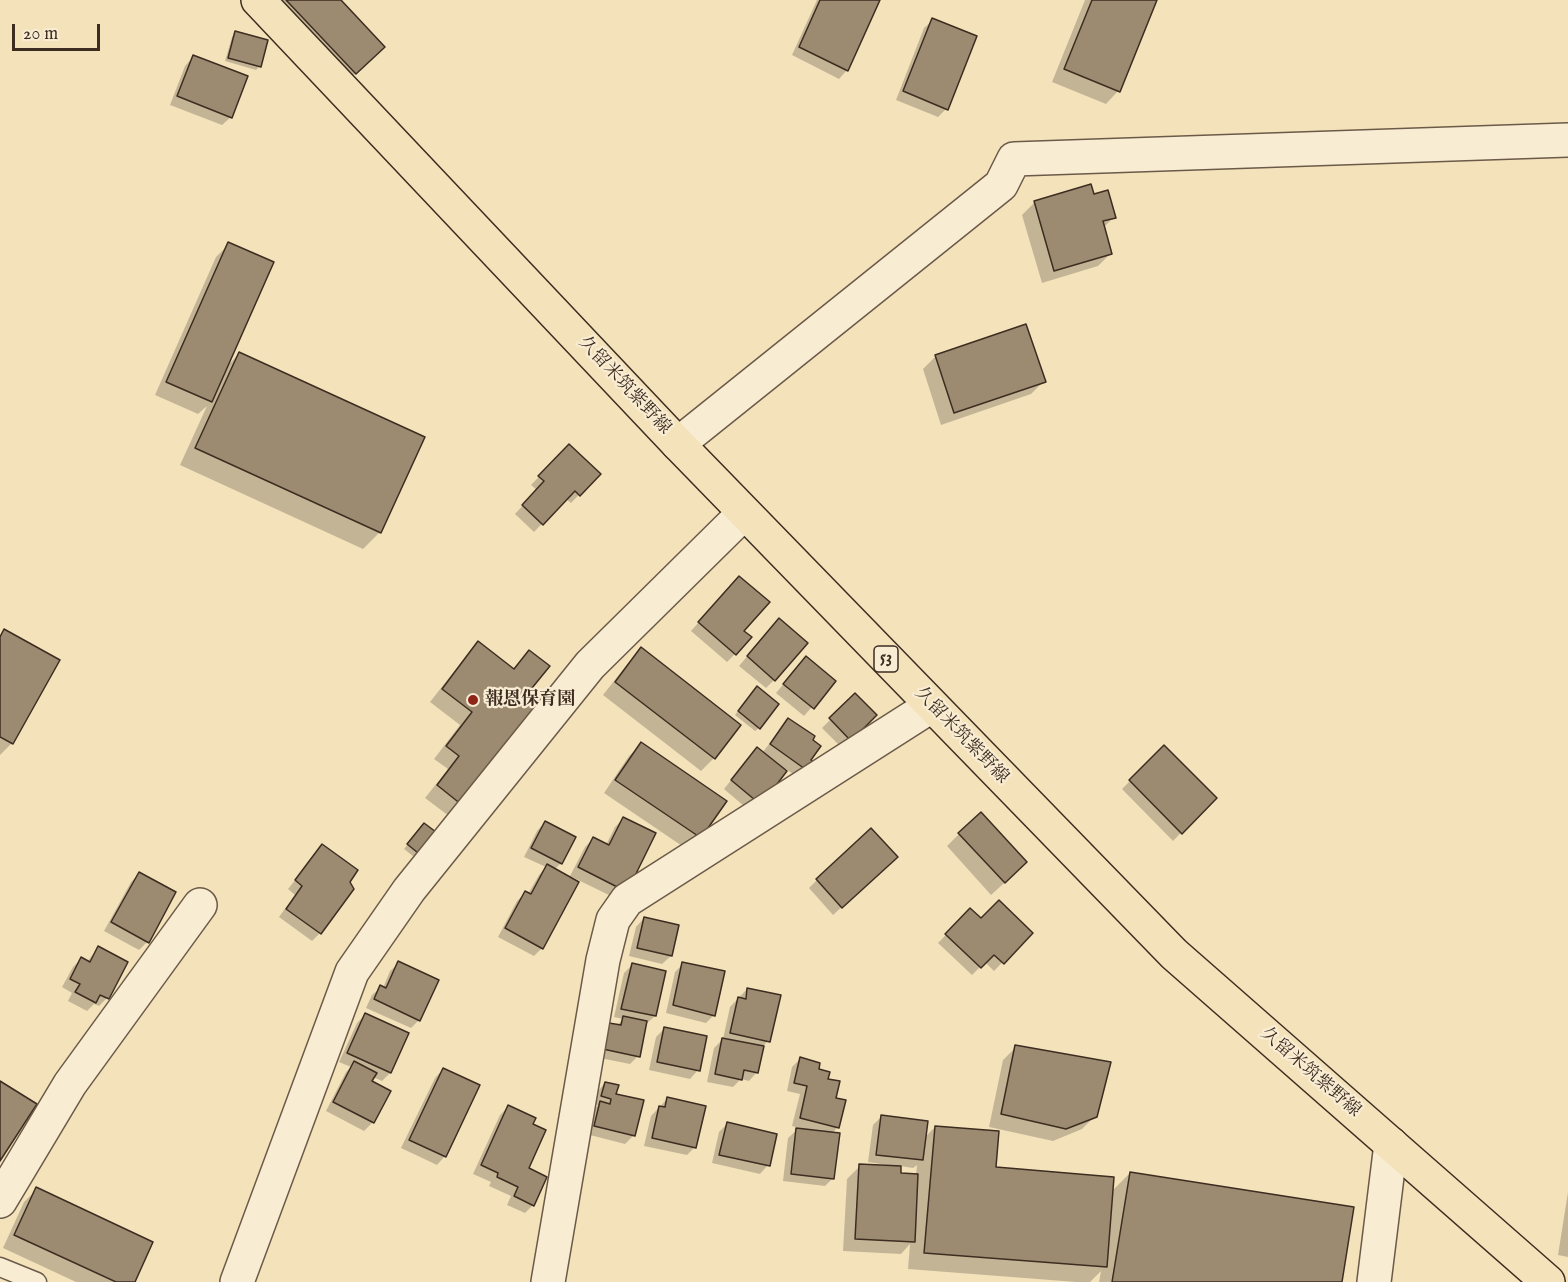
<!DOCTYPE html>
<meta charset="utf-8">
<style>
body{margin:0}
#map{position:relative;width:1568px;height:1282px;overflow:hidden;background:#f4e2bb;font-family:"IM FELL English",serif}
canvas{display:block}
.scale{position:absolute;left:12px;top:24px;width:88px;height:27px;box-sizing:border-box;border:3px solid #3d2d21;border-top:0;padding-left:8px;font-size:18px;line-height:21px;white-space:nowrap;color:#3d2d21;-webkit-text-stroke:4px #f8ecd3;paint-order:stroke}
</style>
<div id="map">
<canvas width="1568" height="1282"></canvas>
<div class="scale">20 m</div>
</div>
<script>
const ctx = document.querySelector('canvas').getContext('2d');
ctx.lineJoin = 'round';
function fill(path, color) {
  ctx.fillStyle = color;
  ctx.fill(path, 'evenodd');
}
function strokePath(path, color, width, dash) {
  ctx.strokeStyle = color;
  ctx.lineWidth = width;
  ctx.lineCap = dash ? 'butt' : 'round';
  ctx.setLineDash(dash || []);
  ctx.stroke(path);
}
function label(font, color, halo, rows, align = 'center') {
  ctx.font = font + ' "IM FELL English","Noto Serif JP",serif';
  ctx.lineWidth = 4.5;
  ctx.setLineDash([]);
  ctx.textBaseline = 'middle';
  ctx.strokeStyle = halo;
  ctx.fillStyle = color;
  for (const [text, x, y, turn = 0] of rows) {
    ctx.save();
    ctx.translate(x, y);
    ctx.rotate((+turn || 0) * Math.PI / 180);
    ctx.textAlign = isNaN(turn) ? turn : align;
    if (halo) ctx.strokeText(text, 0, 0);
    ctx.fillText(text, 0, 0);
    ctx.restore();
  }
}
const shadow = new Path2D(`
 M262,0H339L383,47L342,86Z
 M817,0H878L847,70L839,79L792,55Z
 M1085,0H1156L1118,91L1106,104L1052,82Z
 M933,20L946,109L938,117L896,100L924,28Z
 M235,33L260,66L256,70L225,61L232,37Z
 M193,57L231,117L222,125L170,105L185,66Z
 M1090,185L1093,196L1114,217L1103,228L1111,253L1098,266L1042,283L1022,215L1034,203Z
 M229,244L225,368L239,354L380,532L363,549L180,465L207,406L198,414L155,395L216,257Z
 M936,356L1044,381L1031,394L941,425L923,369Z
 M569,446L599,474L571,503L566,499L534,532L515,514L537,490L531,485Z
 M731,586L742,631L735,654L727,662L691,631Z
 M771,628L774,680L766,688L739,666Z
 M5,630L12,743L0,755V635Z
 M479,643L513,669L529,652L530,688L542,698L449,816L425,798L448,769L434,759L460,725L430,702L466,656Z
 M641,649L739,726L714,758L701,771L603,695L629,662Z
 M798,667L834,682L804,716L776,693Z
 M753,692L759,728L755,731L735,715Z
 M855,695L875,715L842,748L822,728Z
 M788,720L809,761L803,781L786,769L751,812L724,789L749,758L762,753Z
 M641,744L725,801L688,850L604,793L629,756Z
 M1164,747L1215,798L1173,841L1122,789Z
 M623,819L617,899L570,876L585,847L593,839L606,845L615,827Z
 M545,822L561,863L554,870L542,948L534,956L498,937L517,901L525,893L528,894L539,875L546,867L524,857L537,831Z
 M420,829L418,860L404,849Z
 M959,834L1013,875L991,895L947,846Z
 M322,846L320,933L312,941L279,917L295,895L288,889Z
 M888,865L833,915L809,888L817,880Z
 M139,874L174,893L147,942L139,950L104,931L131,882Z
 M970,910L981,920L1031,933L994,971L985,962L972,975L938,943Z
 M644,918L671,956L662,964L629,956L636,927Z
 M98,948L107,998L99,1006L94,1004L87,1011L68,1001L72,993L62,987L73,967L81,959L87,962Z
 M399,963L419,1020L411,1028L366,1008L372,995L381,987L383,988L390,971Z
 M683,964L714,1015L706,1023L666,1013L675,972Z
 M632,965L655,1016L646,1024L638,1056L630,1064L590,1056L623,1019L614,1017L624,973Z
 M747,989L768,1041L762,1047L757,1072L749,1081L741,1079L733,1087L707,1082L714,1048L723,1039L730,1007Z
 M365,1015L407,1034L390,1073L382,1081L373,1077L370,1081L389,1091L373,1122L364,1131L326,1111L346,1072L351,1067L339,1062L357,1023Z
 M664,1029L698,1070L690,1079L649,1070L656,1037Z
 M1016,1047L1095,1116L1082,1129L1053,1141L989,1127L1003,1060Z
 M800,1059L817,1071L827,1080L834,1099L838,1127L831,1134L833,1178L825,1186L783,1181L788,1138L799,1128L792,1126L800,1094L787,1091L792,1067Z
 M443,1069L445,1156L437,1165L401,1148L435,1078Z
 M605,1083L615,1095L634,1135L625,1144L586,1134L592,1111L598,1105L594,1104L597,1092Z
 M667,1099L695,1147L687,1155L644,1146L651,1116Z
 M508,1107L531,1125L527,1169L533,1205L525,1213L507,1205L511,1196L489,1186L491,1182L473,1174L500,1115Z
 M881,1117L924,1138L935,1127L995,1168L1111,1192L1130,1173L1341,1282H1099L1101,1271L1090,1282H1076L908,1269L910,1244L901,1254L843,1251L847,1179L860,1166L887,1167V1165L868,1162L873,1125ZM917,1165L916,1175L900,1174V1166L913,1168Z
 M727,1124L768,1165L760,1174L712,1163L719,1132Z
 M37,1189L133,1282H76L3,1248L24,1202Z
 M1568,1192V1257L1558,1255Z`);
const building = new Path2D(`
 M286,0H341L385,47L356,74Z
 M820,0H880L848,71L799,47Z
 M1092,0H1157L1120,92L1064,69Z
 M932,18L977,36L948,110L903,91Z
 M235,31L268,40L261,67L228,58Z
 M193,55L248,76L232,118L177,96Z
 M1091,184L1094,194L1108,190L1116,218L1103,221L1112,254L1054,271L1034,201Z
 M228,242L274,262L212,402L166,382Z
 M1026,324L1046,382L954,413L935,355Z
 M239,352L425,437L381,533L195,448Z
 M569,444L601,474L580,496L575,491L543,525L522,505L544,481L538,476Z
 M739,576L770,602L744,631L752,637L736,655L698,622Z
 M779,618L808,643L775,681L747,656Z
 M4,629L60,660L13,744L0,737V637Z
 M478,641L514,669L529,650L550,666L532,688L544,697L462,805L437,785L459,756L446,746L472,712L442,689Z
 M641,647L741,725L715,759L615,682Z
 M806,656L836,681L814,709L783,684Z
 M757,686L779,704L760,729L738,711Z
 M855,693L877,715L851,741L829,718Z
 M788,718L815,736L813,740L821,746L811,760L818,765L812,774L770,744Z
 M641,742L727,801L701,838L615,780Z
 M1164,745L1217,798L1182,834L1129,780Z
 M757,747L787,771L761,805L731,780Z
 M981,812L1027,862L1005,883L958,833Z
 M623,817L656,833L627,892L578,867L593,837L609,845Z
 M545,821L576,837L562,864L531,848Z
 M424,823L440,835L423,857L407,844Z
 M871,828L898,857L842,908L816,879Z
 M322,844L358,870L350,882L354,889L321,934L286,909L302,886L295,880Z
 M547,864L579,882L543,949L505,928L525,891L531,894Z
 M139,872L176,892L149,943L111,922Z
 M999,900L1033,933L1004,964L994,955L981,968L945,934L970,908L981,918Z
 M644,917L679,925L672,956L637,948Z
 M98,946L128,962L109,999L100,995L96,1003L75,992L80,984L70,979L81,957L90,962Z
 M398,961L439,980L420,1021L374,999L380,985L386,988Z
 M682,962L725,971L715,1016L673,1005Z
 M632,963L666,971L656,1016L621,1009Z
 M747,988L781,995L770,1042L730,1033L738,997L746,999Z
 M365,1013L409,1033L391,1073L347,1053Z
 M623,1016L647,1021L640,1057L598,1048L603,1022L621,1025Z
 M664,1027L707,1036L700,1071L657,1062Z
 M722,1038L764,1046L758,1073L744,1070L742,1080L715,1074Z
 M1015,1045L1111,1062L1097,1117L1066,1129L1001,1114Z
 M800,1057L820,1063L819,1069L830,1072L828,1079L840,1081L836,1098L846,1100L839,1128L800,1118L807,1086L794,1083Z
 M354,1061L377,1073L372,1081L391,1091L374,1123L333,1102Z
 M443,1068L480,1085L446,1157L409,1140Z
 M0,1081L37,1104L0,1161Z
 M605,1082L619,1085L616,1094L644,1100L635,1136L594,1126L600,1101L610,1104L611,1099L601,1096Z
 M667,1097L706,1106L696,1148L652,1138L659,1106L665,1107Z
 M508,1105L536,1118L533,1124L546,1130L529,1168L547,1177L534,1206L514,1196L518,1187L497,1177L498,1173L481,1165Z
 M881,1115L928,1121L923,1160L876,1155Z
 M727,1122L777,1134L770,1166L719,1155Z
 M935,1126L999,1131L996,1167L1114,1177L1107,1267L924,1253Z
 M796,1128L840,1133L834,1179L791,1174Z
 M859,1164L901,1166V1173L918,1174L915,1242L855,1239Z
 M1130,1172L1354,1207L1342,1282H1112Z
 M36,1187L153,1242L135,1282H116L14,1235Z`);
const service = new Path2D(`
 M0,1267L37,1282`);
const minor = new Path2D(`
 M678,444L1001,185L1014,159L1568,140
 M0,1201L70,1084L200,905
 M237,1282L352,972L409,890L590,665L744,513
 M548,1282L603,960L613,920L627,900L931,706
 M1374,1282L1391,1144`);
const primary = new Path2D(`
 M258,0L678,444L1174,954L1548,1282`);
const markers = [
 [473,700,6,"#8f2418"]
];
const shields = [
 [886,659,24]
];
const shieldNames = [
 ["53",886,659]
];
const streetNames = [
 ["久留米筑紫野線",624,386,47],
 ["久留米筑紫野線",961,736,46],
 ["久留米筑紫野線",1310,1073,41]
];
const poiNames = [
 ["報恩保育園",485,700]
];
fill(shadow, '#0003');
fill(building, '#9c8b71');
strokePath(building, '#3d2d21', 1.5);
strokePath(service, '#6b5a48', 21);
strokePath(minor, '#6b5a48', 36);
strokePath(primary, '#3d2d21', 36);
strokePath(service, '#f8ecd3', 18);
strokePath(minor, '#f8ecd3', 33);
strokePath(primary, '#f4e2bb', 33);
for (const [x, y, r, color] of markers) {
  const dot = new Path2D();
  dot.arc(x, y, r, 0, 2 * Math.PI);
  ctx.fillStyle = color;
  ctx.fill(dot);
  strokePath(dot, '#f8ecd3', 2);
}
for (const [x, y, w] of shields) {
  const box = new Path2D();
  box.roundRect(x - w / 2, y - 13, w, 26, 4.5);
  ctx.fillStyle = '#f8ecd3';
  ctx.fill(box);
  strokePath(box, '#3d2d21', 1.5);
}
label('bold 16px', '#3d2d21', null, shieldNames);
label('18px', '#3d2d21', '#f8ecd3', streetNames);
label('bold 18px', '#3d2d21', '#f8ecd3', poiNames, 'left');
</script>
